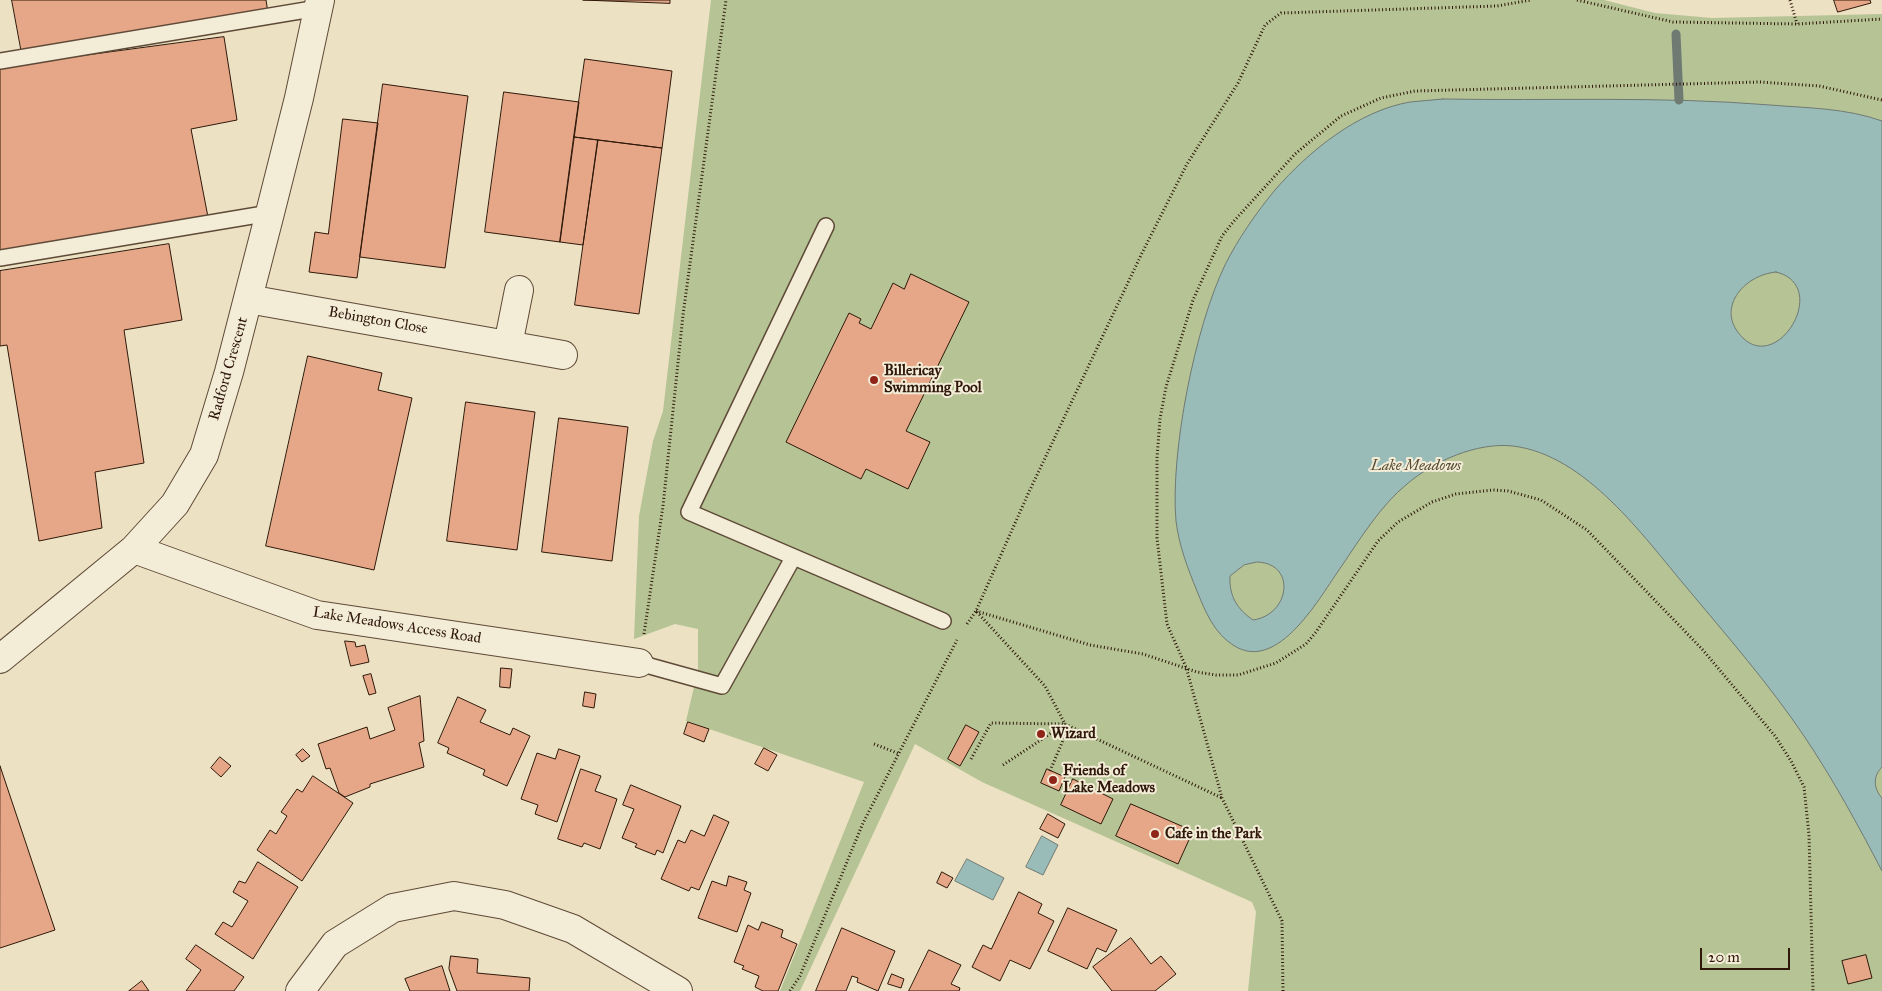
<!DOCTYPE html>
<style>
body{margin:0}
#map{position:relative;width:1882px;height:991px;overflow:hidden;background:#ece1c2;font-family:"IM FELL Great Primer",serif}
canvas{display:block}
.scale{position:absolute;left:1700px;top:948px;width:90px;height:22px;box-sizing:border-box;border:2px solid #2f1809;border-top:0;padding-left:6px;font-size:15px;line-height:18px;white-space:nowrap;color:#2f1809;-webkit-text-stroke:4px #f3ecd7;paint-order:stroke}
</style>
<div id="map">
<canvas width="1882" height="991"></canvas>
<div class="scale">20 m</div>
</div>
<script>
const ctx = document.querySelector('canvas').getContext('2d');
ctx.lineJoin = 'round';
function fill(path, color) {
  ctx.fillStyle = color;
  ctx.fill(path, 'evenodd');
}
function strokePath(path, color, width, dash) {
  ctx.strokeStyle = color;
  ctx.lineWidth = width;
  ctx.lineCap = dash ? 'butt' : 'round';
  ctx.setLineDash(dash || []);
  ctx.stroke(path);
}
function label(font, color, halo, rows, align = 'center') {
  ctx.font = font + ' "IM FELL Great Primer",serif';
  ctx.lineWidth = 4;
  ctx.setLineDash([]);
  ctx.textBaseline = 'middle';
  ctx.strokeStyle = halo;
  ctx.fillStyle = color;
  for (const [text, x, y, turn = 0] of rows) {
    ctx.save();
    ctx.translate(x, y);
    ctx.rotate((+turn || 0) * Math.PI / 180);
    ctx.textAlign = isNaN(turn) ? turn : align;
    if (halo) ctx.strokeText(text, 0, 0);
    ctx.fillText(text, 0, 0);
    ctx.restore();
  }
}
const green = new Path2D(`
 M711,0H1604L1655,13L1712,18L1882,14V991H1248L1256,912L1252,902L982,782L915,744L800,991H780L864,782L686,721L698,670V629L675,624L634,639L639,516L653,441L663,411Z`);
const water = new Path2D(`
 M1443,99C1552,101 1661,96 1770,105C1807,108 1846,108 1882,121V767C1873,776 1873,788 1882,798V871C1858,825 1833,779 1804,736C1769,684 1727,636 1687,588C1643,536 1586,455 1513,446C1477,442 1434,461 1407,484C1381,505 1360,539 1341,567C1321,595 1278,675 1233,645C1214,633 1205,611 1197,591C1188,569 1179,546 1176,521C1170,453 1195,327 1225,265C1238,239 1256,213 1275,190C1309,151 1358,111 1410,102C1421,101 1432,100 1443,99ZM1776,272C1831,285 1779,373 1743,338C1714,310 1743,275 1776,272ZM1257,562C1297,563 1290,615 1253,620C1237,609 1229,596 1230,576L1244,565Z
 M1042,836L1058,845L1043,875L1026,867Z
 M967,859L1004,878L993,900L955,881Z`);
const stream = new Path2D(`
 M1676,34L1679,100`);
const building = new Path2D(`
 M12,0H266L268,13L22,54Z
 M583,0H670V3Z
 M1834,0H1870L1871,3L1838,12Z
 M224,37L237,120L191,129L208,217L0,251V67Z
 M585,59L672,71L662,148L574,137Z
 M383,84L468,96L445,268L360,257Z
 M504,92L579,102L560,242L485,232Z
 M343,119L378,123L357,278L309,272L315,232L328,234Z
 M574,137L598,140L583,245L560,242Z
 M598,140L662,148L639,314L575,305Z
 M169,244L182,320L124,330L144,463L95,472L102,528L39,541L7,345L0,346V271Z
 M911,274L969,302L906,431L930,442L908,489L866,469L861,479L786,442L849,313L861,319L859,323L871,329L893,283L904,289Z
 M308,356L382,373L378,390L412,398L374,570L266,546Z
 M466,402L535,412L517,550L447,541Z
 M559,418L628,427L612,561L542,552Z
 M345,641L355,642L356,647L365,645L369,662L351,666Z
 M501,668L512,669L510,688L500,687Z
 M371,674L376,693L369,695L363,676Z
 M585,692L596,694L594,708L583,706Z
 M420,696L424,741L419,743L424,767L370,784V787L345,797L339,793L330,768L326,769L318,744L367,727L370,739L395,730L388,708Z
 M458,697L486,710L480,722L510,735L513,728L530,736L507,786L483,775L485,770L447,753L449,748L438,743Z
 M688,722L709,729L704,742L684,734Z
 M966,725L979,732L960,766L948,759Z
 M764,748L777,755L768,771L755,764Z
 M303,749L310,756L302,762L296,755Z
 M559,749L580,756L557,822L535,814L538,805L521,799L537,753L555,759Z
 M220,757L231,766L221,777L211,768Z
 M0,766L55,930L0,948Z
 M581,769L601,776L595,791L617,799L600,849L584,843L582,847L558,839Z
 M1047,769L1065,777L1059,791L1041,783Z
 M313,776L353,803L302,881L257,850L270,830L276,834L287,816L281,812L297,789L302,792Z
 M1073,779L1113,799L1101,824L1061,805Z
 M631,785L681,806L663,853L657,850L655,855L635,847L637,844L622,838L634,809L623,805Z
 M1131,804L1193,831L1178,864L1116,836Z
 M1048,814L1065,824L1058,838L1040,829Z
 M714,815L729,822L699,890L691,887L689,891L661,879L678,840L685,843L691,830L704,836Z
 M258,862L298,887L253,959L215,934L223,922L232,927L248,901L233,892L239,881L245,883Z
 M942,872L953,878L947,888L937,883Z
 M729,876L747,882L744,890L751,893L737,932L698,918L712,881L726,886Z
 M1019,892L1042,904L1038,913L1054,921L1030,969L1010,960L1000,981L972,967L983,945L991,949Z
 M1068,908L1117,930L1106,952L1097,948L1087,969L1048,951Z
 M762,922L783,930L781,937L797,944L778,991H763L755,987L759,976L742,969L744,966L734,962L748,925L758,930Z
 M842,928L895,951L878,991L857,982L858,978L852,976L846,991H816Z
 M1131,938L1151,964L1161,956L1176,974L1155,991H1112L1093,967Z
 M196,945L244,977L234,991H186L201,970L186,959Z
 M929,950L961,965L951,984L960,988L959,991H909Z
 M1866,955L1872,978L1848,984L1842,961Z
 M451,956L478,959L477,973L530,978L529,991H457L449,969Z
 M442,966L450,991H410L405,979Z
 M892,974L904,979L901,988L888,984Z
 M142,981L149,991H129Z`);
const path = new Path2D(`
 M1577,0L1673,22L1797,24L1882,19
 M1790,0L1797,24
 M976,611L1090,645L1143,654L1197,672L1216,675H1238L1276,663L1306,644L1316,632L1378,541L1398,522L1432,502L1456,494L1493,490L1508,491L1541,500L1587,530L1702,649L1775,736L1791,761L1804,787L1809,835L1813,991
 M977,612L1045,686L1065,724L1222,798
 M967,624L976,611L1028,494L1142,253L1187,164L1238,83L1265,25L1281,13L1497,6L1531,0
 M644,634L663,506L683,315L726,0
 M874,744L900,754
 M971,759L991,723L1065,724
 M1003,765L1065,724
 M1050,771L1069,726
 M790,991L800,976L863,823L957,640
 M1283,991L1282,921L1222,798L1186,667L1167,624L1157,538V458L1160,419L1166,387L1193,300L1222,236L1234,221L1295,154L1341,116L1381,98L1415,91L1760,82L1819,86L1882,100`);
const lane = new Path2D(`
 M0,61L318,8
 M826,226L689,512L943,621
 M0,258L270,213
 M639,663L722,686L793,558`);
const street = new Path2D(`
 M248,299L563,355
 M508,345L519,290
 M134,549L317,615L639,663
 M0,659L134,549L175,504L204,455L229,372L270,213L299,98L320,0
 M300,991L335,944L393,908L454,896L505,905L573,929L678,991`);
const markers = [
 [874,380,5,"#8f2418"],
 [1041,734,5,"#8f2418"],
 [1053,780,5,"#8f2418"],
 [1155,834,5,"#8f2418"]
];
const streetNames = [
 ["Bebington Close",378,321,10],
 ["Radford Crescent",229,369,-74],
 ["Lake Meadows Access Road",397,626,9]
];
const poiNames = [
 ["Billericay",884,371],
 ["Swimming Pool",884,388],
 ["Wizard",1051,734],
 ["Friends of",1063,771],
 ["Lake Meadows",1063,788],
 ["Cafe in the Park",1165,834]
];
const parkNames = [
 ["Lake Meadows",1416,466]
];
fill(green, '#b5c395');
fill(water, '#9abcb9');
strokePath(water, '#6f7a73', 1);
strokePath(stream, '#6f7a73', 9);
fill(building, '#e5a788');
strokePath(building, '#2f1809', 1);
strokePath(lane, '#5e4a37', 18);
strokePath(street, '#5e4a37', 30);
strokePath(path, '#2f1809', 3, [1, 2.5]);
strokePath(lane, '#f3ecd7', 15);
strokePath(street, '#f3ecd7', 28);
for (const [x, y, r, color] of markers) {
  const dot = new Path2D();
  dot.arc(x, y, r, 0, 2 * Math.PI);
  ctx.fillStyle = color;
  ctx.fill(dot);
  strokePath(dot, '#f3ecd7', 2);
}
label('15px', '#2f1809', '#f3ecd7', streetNames);
label('bold 15px', '#2f1809', '#f3ecd7', poiNames, 'left');
label('italic 15px', '#574b33', '#f3ecd7', parkNames);
</script>
